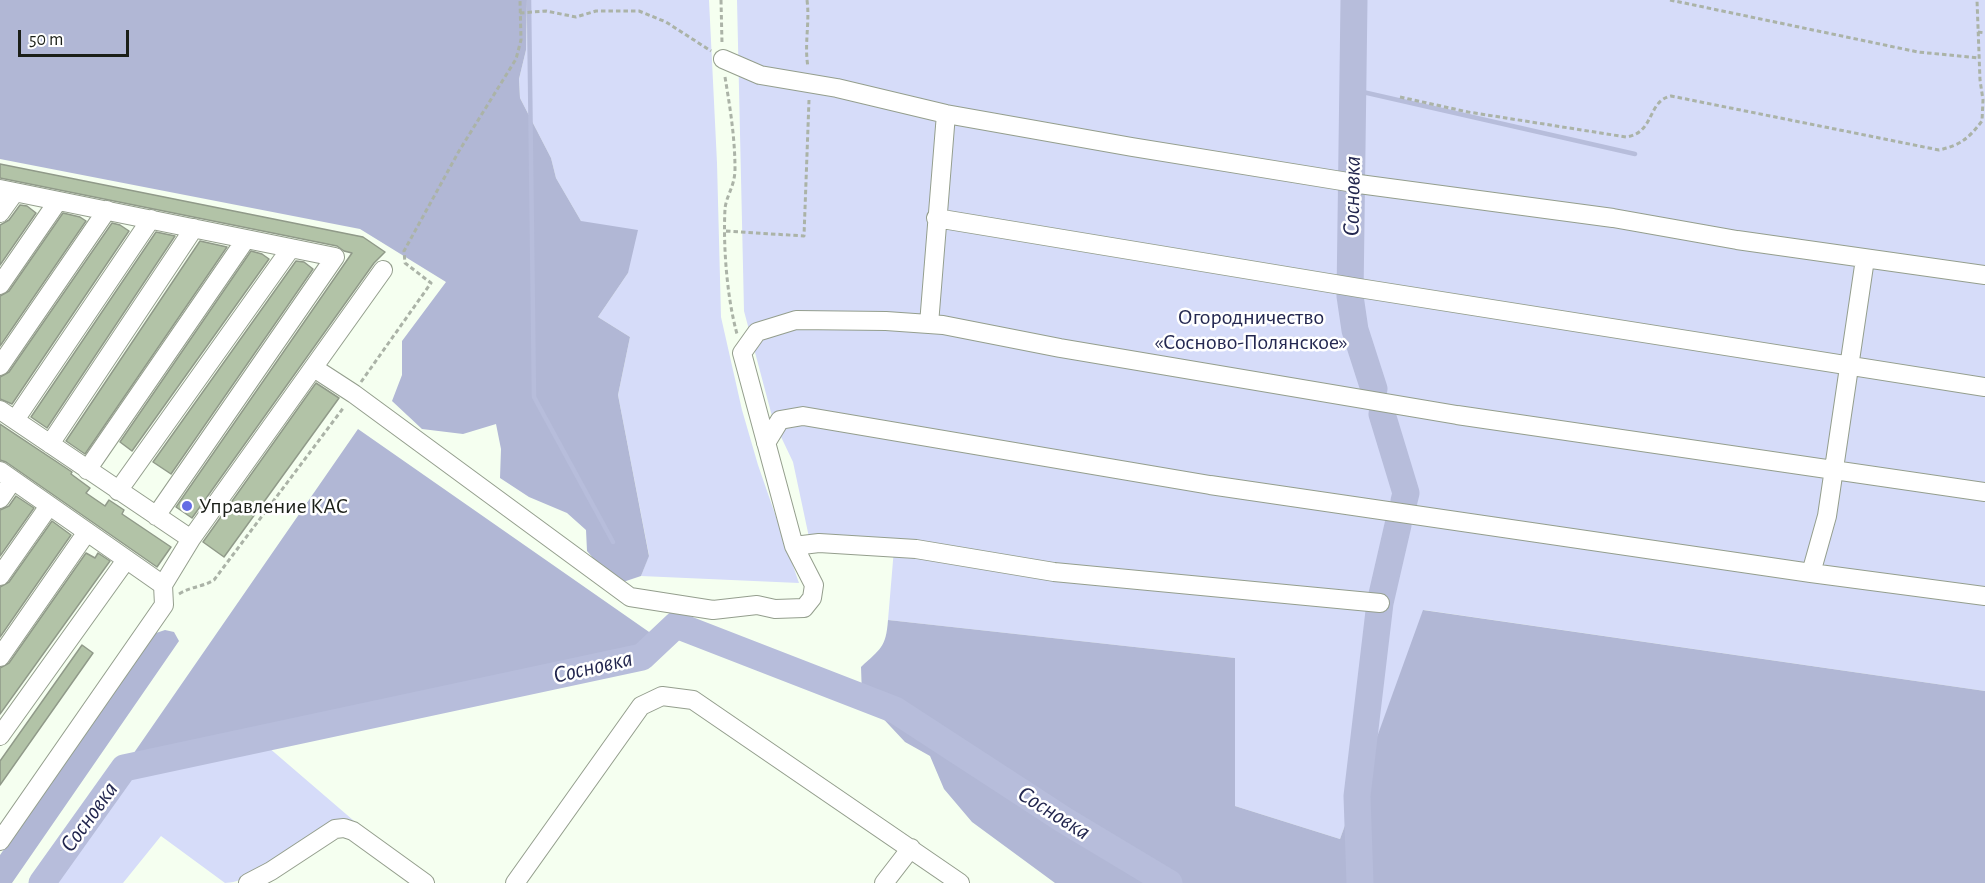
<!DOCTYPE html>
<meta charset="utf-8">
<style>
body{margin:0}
#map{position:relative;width:1985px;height:883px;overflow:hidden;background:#f5fff0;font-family:"Alegreya Sans",sans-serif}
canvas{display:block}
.scale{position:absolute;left:18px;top:30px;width:111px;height:27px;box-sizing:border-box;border:3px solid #1b1f18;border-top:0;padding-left:8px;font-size:18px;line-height:21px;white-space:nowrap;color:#1b1f18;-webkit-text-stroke:4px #fff;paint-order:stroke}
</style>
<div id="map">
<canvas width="1985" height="883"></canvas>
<div class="scale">50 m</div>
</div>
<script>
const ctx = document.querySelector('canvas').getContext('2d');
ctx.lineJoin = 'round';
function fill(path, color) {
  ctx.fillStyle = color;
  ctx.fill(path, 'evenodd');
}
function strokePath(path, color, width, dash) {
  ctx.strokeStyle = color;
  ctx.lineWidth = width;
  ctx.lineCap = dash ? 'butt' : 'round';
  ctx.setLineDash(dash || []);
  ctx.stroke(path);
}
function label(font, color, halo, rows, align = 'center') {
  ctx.font = font + ' "Alegreya Sans",sans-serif';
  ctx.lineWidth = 5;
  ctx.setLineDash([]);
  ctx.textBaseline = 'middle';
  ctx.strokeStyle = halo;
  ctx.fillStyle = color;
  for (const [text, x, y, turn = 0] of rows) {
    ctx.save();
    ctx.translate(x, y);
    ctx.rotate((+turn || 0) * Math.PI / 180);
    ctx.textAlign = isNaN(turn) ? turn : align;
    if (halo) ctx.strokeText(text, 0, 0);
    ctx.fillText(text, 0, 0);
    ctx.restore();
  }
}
const green = new Path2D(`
 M527,0H709L717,163L721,317L742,410L758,465L799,583L641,576L649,555L618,395L630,337L598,317L628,273L581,221L556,178L551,158L520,98L519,79L526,50Z
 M737,0H1985V691L1424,610L1340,839L1235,806V658L888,620L894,549L810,542L793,462L773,420L744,311Z
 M268,747L382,845L348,825C322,839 252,883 225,883L161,836L123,883H50L123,780Z`);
const forest = new Path2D(`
 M0,0H527L526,50L519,79L520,98L551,158L556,178L581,221L638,230L628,273L598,317L630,337L618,395L649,556L641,576L623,582L599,565L587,551L586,530L567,513L529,497L500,478L501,449L496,424L463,434L422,429L392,401L402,375V341L446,282L360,229L0,159Z
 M358,429L662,641L129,760Z
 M1423,610L1985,691V883H1055L972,822L944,789L930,756L905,742L862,696L861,667C880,649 886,648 888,620L1235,658V806L1340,839Z
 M165,630L174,632L179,641L12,883H0V855L153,634Z`);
const stream = new Path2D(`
 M529,0L534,397L613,542
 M1354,90L1635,154`);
const river = new Path2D(`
 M1354,0L1350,296L1355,330L1374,389
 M1382,414L1406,493L1404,501
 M42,883L124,768L642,657L676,625L895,710L1064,820L1169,883
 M1360,883L1357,796L1380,603L1398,525`);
const building = new Path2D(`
 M0,164L363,237L385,252L374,263L192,518L176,507L352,253L344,251L337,246L0,178Z
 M20,205L27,206L36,213L0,265V225L9,220Z
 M63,213L80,217L86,221L0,346V296L9,291Z
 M112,223L120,225L129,231L12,404L0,399V377L9,372Z
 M156,232L175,236L47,428L31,417Z
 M200,241L227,247L85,454L66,441Z
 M251,251L262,254L269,259L132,451L120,442Z
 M296,261L304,262L313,269L171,474L153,462Z
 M316,383L339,398L224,557L203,542Z
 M0,424L72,472L71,474L90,488L86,493L105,506L109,500L124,510L122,514L171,547L157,567L6,462L0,460Z
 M16,496L34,508L0,556V510L9,506Z
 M52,521L71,535L0,637V587L9,582Z
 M86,553L95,558L98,553L110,561L0,714V668L9,663Z
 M82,645L93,653L0,785V761Z`);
const path = new Path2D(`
 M721,0L722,43
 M807,0C810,23 804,44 808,67
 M1670,0L1918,52L1979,58
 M520,13L546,11L576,17L596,11H639L666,22L711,51
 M1978,32L1985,33
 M725,77C730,107 735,138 735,169C735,186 726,196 725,209C723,246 727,298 737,334
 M1400,97L1468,112L1626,137C1655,133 1647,101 1671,96L1939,150C1961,145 1969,138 1982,121L1983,100L1980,80L1977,0
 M726,231L804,236L809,100
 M361,382L431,283L405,263L404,251L459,151L516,59L521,40L520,0
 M179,594C192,586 203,587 214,580L344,407`);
const minor = new Path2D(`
 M723,59L760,75L837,88L946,114L1132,147L1348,182
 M1359,184L1613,218L1737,240L1985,275
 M0,189L335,257L156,516
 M0,213L15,192
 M936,218L1359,288L1985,387
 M0,285L58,201
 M929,324L946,114
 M0,366L107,210
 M314,368L354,394L630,597L713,610L757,605L775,609L804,608L812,598L814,585L794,546L742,353L757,332L796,320L886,321L943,325L1060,348L1457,415L1985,492
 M0,410L191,539
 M15,420L151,219
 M766,443L780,420L803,416L1210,485L1811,573L1985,596
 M50,444L194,228
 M87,470L246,239
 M0,471L163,585
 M118,491L291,248
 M0,499L13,480
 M794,546L819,543L916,549L1054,572L1380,603
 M1811,573L1827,516L1865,259
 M0,576L49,506
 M0,657L87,532
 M0,736L126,560
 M0,841L164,605L163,585L191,539L383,270
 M248,883L271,871L335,829L344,828L353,831L425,883
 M515,883L641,706L662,696L693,700L960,883
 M884,883L911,848`);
const markers = [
 [187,506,6,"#646ce5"]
];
const parkNames = [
 ["Огородничество",1251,317],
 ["«Сосново-Полянское»",1251,342]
];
const poiNames = [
 ["Управление КАС",199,506]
];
const waterNames = [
 ["Сосновка",1352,196,-89],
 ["Сосновка",593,667,-13],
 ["Сосновка",1054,813,32],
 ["Сосновка",89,817,-54]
];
fill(green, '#d6dcf9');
fill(forest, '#b1b7d5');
strokePath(stream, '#b7bddb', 4.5);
strokePath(river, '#b7bddb', 27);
fill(building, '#b2c3a7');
strokePath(building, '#909a89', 1.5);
strokePath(minor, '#949e8d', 20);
strokePath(path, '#abb3a7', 3, [4.5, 3]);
strokePath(minor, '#fff', 18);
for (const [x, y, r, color] of markers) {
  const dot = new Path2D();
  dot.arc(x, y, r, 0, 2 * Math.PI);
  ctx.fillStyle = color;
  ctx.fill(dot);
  strokePath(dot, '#fff', 2);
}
label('22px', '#242851', '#fff', parkNames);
label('22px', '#1b1f18', '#fff', poiNames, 'left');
label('italic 24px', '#22264e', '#fff', waterNames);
</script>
